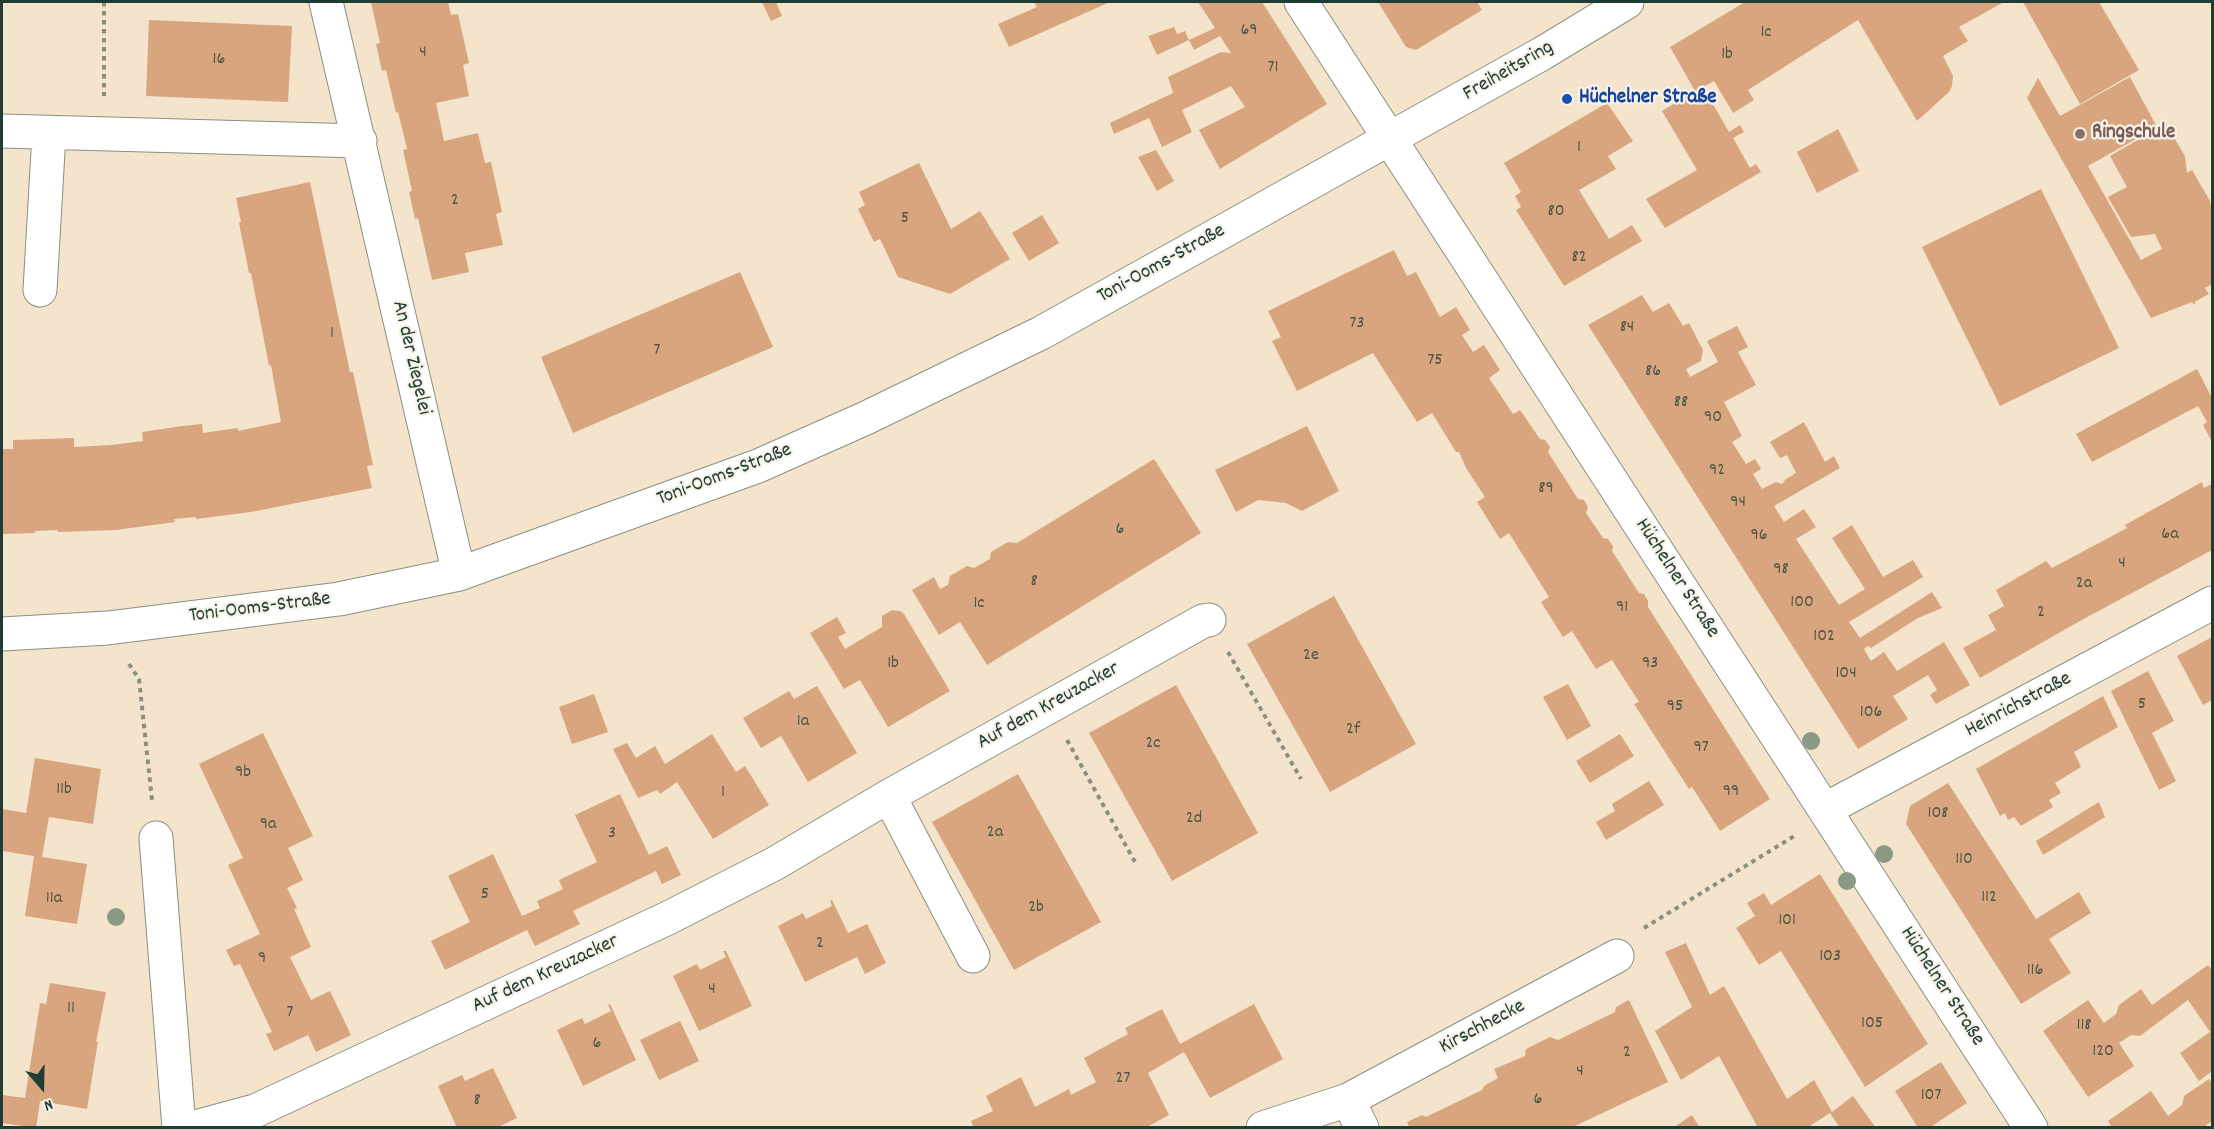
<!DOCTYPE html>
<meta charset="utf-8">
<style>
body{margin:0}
#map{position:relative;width:2214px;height:1129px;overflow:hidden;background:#f4e4cc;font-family:Dekko,sans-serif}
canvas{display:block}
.frame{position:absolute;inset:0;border:3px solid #1f3d34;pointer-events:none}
.north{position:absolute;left:12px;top:1057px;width:60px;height:60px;-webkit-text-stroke:4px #f7f3e8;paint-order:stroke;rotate:160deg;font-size:16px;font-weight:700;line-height:24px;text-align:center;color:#1f3d34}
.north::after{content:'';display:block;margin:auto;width:21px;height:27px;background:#1f3d34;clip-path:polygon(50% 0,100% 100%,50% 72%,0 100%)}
</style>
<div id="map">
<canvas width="2214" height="1129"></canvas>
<div class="frame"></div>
<div class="north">N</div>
</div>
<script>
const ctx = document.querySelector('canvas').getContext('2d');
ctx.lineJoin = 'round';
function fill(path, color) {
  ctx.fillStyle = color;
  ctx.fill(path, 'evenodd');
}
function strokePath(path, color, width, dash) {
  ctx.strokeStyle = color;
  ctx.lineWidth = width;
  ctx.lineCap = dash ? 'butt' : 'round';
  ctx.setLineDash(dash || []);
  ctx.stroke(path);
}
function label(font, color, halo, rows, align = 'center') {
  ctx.font = font + ' Dekko,sans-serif';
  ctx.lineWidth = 4.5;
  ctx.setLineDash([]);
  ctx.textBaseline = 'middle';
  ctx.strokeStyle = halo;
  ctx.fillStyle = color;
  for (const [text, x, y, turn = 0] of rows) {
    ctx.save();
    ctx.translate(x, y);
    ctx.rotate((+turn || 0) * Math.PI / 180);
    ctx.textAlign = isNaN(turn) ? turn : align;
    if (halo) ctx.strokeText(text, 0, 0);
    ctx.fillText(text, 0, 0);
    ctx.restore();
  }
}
const building = new Path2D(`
 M371,2H448L451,15L458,14L469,63L463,65L469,96L436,103L444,141L478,133L485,163L491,162L502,212L496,214L503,245L465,253L469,272L432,280L418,218L415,219L409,192L412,191L403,150L407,149L398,112L396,113L386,70L382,71L376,44L380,43Z
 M762,2H776L782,16L771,21Z
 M1034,2H1110L1009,47L998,24L1037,7Z
 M1198,2H1262L1327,104L1220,169L1199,130L1245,107L1231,86L1182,110L1192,132L1162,147L1149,118L1114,134L1110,123L1173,93L1168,77L1221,52L1231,53L1220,36L1194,50L1189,40L1157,55L1148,36L1174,27L1177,34L1185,31L1189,40L1215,28Z
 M1378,2H1477L1482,10L1416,50L1406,47Z
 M1745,2H2004L1959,27L1968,41L1943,56L1953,76L1952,86L1949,92L1917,121L1858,20L1748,90L1754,100L1733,113L1714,81L1703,87L1729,132L1740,125L1744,132L1733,138L1750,168L1756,164L1761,172L1665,228L1646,199L1697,170L1662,111L1695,91L1670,47Z
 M2023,2H2099L2139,70L2080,104Z
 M149,20L292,26L288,102L146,96Z
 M2130,77L2157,127L2088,166L2141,260L2162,249L2155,234L2131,237L2108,197L2127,187L2110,156L2167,123V126L2185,156L2187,173L2192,170L2210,201L2212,214V284L2205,288L2209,294L2196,301L2194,305L2192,302L2151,318L2027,98L2038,78L2060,116Z
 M1607,103L1633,141L1608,156L1616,169L1579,190L1609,239L1632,225L1642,241L1564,286L1516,210L1521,207L1515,196L1521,192L1504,163Z
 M1838,129L1859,171L1817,193L1797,152Z
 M1156,150L1174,181L1157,191L1138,157Z
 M919,163L951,229L980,211L1010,259L950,294L898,277L880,239L874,242L858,209L865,205L859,192Z
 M310,182L350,372H353L373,465L367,466L372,488L251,512L196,519V517L174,519L175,522L116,530L58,532L57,530L35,531V533L2,534V449H13V440L74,438V447L111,445L143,441L142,432L182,426L202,424L203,433L238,428V431L281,422L271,365L269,366L251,273H249L239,223L241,222L236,198Z
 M2041,189L2119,348L2000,406L1922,247Z
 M1042,215L1059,243L1029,261L1012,233Z
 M1394,250L1407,276L1416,272L1440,317L1456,307L1470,330L1462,335L1473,352L1484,345L1500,370L1489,378L1513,414L1520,410L1540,439L1545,440L1550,447L1548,452L1578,499L1584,500L1588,507L1586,513L1603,538L1608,539L1613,546L1612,551L1639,593L1644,594L1648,601V607L1770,799L1720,831L1692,787L1689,789L1634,704L1639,702L1612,660L1596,669L1572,631L1563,637L1541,602L1549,597L1509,533L1500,539L1477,502L1485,497L1466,468L1459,452H1456L1432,413L1417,422L1373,353L1297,391L1272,341L1281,337L1268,311Z
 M740,272L773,347L573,433L541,357Z
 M1642,295L1653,312L1669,303L1683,326L1689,323L1703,350L1701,361L1686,369L1690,377L1718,362L1707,341L1737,326L1748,347L1738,352L1756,385L1724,402L1742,436L1732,442L1746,464L1755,459L1761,469L1753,474L1762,489L1776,482L1782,484L1786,479L1796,473L1787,455L1780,458L1770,442L1804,422L1825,462L1834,456L1840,468L1774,506L1784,522L1804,509L1816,527L1796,539L1839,605L1865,589L1832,538L1852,525L1883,577L1913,560L1923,577L1849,622L1860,638L1932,592L1942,608L1918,618L1871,648L1868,646L1864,649L1871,661L1884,652L1897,671L1944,642L1970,685L1936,704L1930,695L1937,690L1928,675L1893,696L1908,719L1858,749L1588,325Z
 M2197,369L2212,398V442L2203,425L2207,422L2198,406L2092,462L2076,434Z
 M1307,426L1339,491L1302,511L1286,503L1258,500L1236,512L1215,470Z
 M1154,459L1201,533L987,665L960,622L939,635L912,590L934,577L940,589L948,585L950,576L967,566L974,568L990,559L991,552L1008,542L1017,543Z
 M2202,482L2204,488L2212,484V550L2078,622L1980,678L1963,648L1996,630L1988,615L2004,606L1996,590L2046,561L2052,568L2127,528L2125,525Z
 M1334,596L1416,744L1330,792L1247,644Z
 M892,610L900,611L904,614L950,691L888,727L860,680L844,689L810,633L837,617L846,633L838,637L845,649L882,627V616Z
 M2212,637V700L2203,705L2177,656Z
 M2148,671L2174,721L2152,733L2176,781L2159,790L2111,691Z
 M1568,684L1591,726L1567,740L1543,697Z
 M1176,685L1258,833L1172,881L1089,733Z
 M817,686L857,753L808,782L781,736L761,748L743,718L789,691L794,699Z
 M594,694L608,732L572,744L559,707Z
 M2103,696L2118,727L2074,752L2081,767L2055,783L2061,793L2049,800L2053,807L2021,826L2014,817L2008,820L2005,813L2000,816L1976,769Z
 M263,733L313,836L288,848L303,880L287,888L297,908L294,909L311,947L290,957L311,1000L330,991L351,1035L316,1052L308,1035L274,1051L266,1034L272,1032L240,964L234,966L226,950L260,934L228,865L243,858L199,764Z
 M712,734L736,772L745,766L769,805L713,839L677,782L660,794L657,790L638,798L613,749L627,743L636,758L655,746L665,764Z
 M1620,734L1634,756L1590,783L1576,761Z
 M35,758L101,769L93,824L49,817L42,857L87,864L77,924L25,916L34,856L2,851V809L26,813Z
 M1018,774L1101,922L1014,970L932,822Z
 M1649,781L1664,805L1606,840L1596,822L1615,811L1612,804Z
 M1948,783L2036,919L2079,892L2091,913L2049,939L2071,973L2021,1004L1906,824L1910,806Z
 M620,794L649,855L667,846L681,875L662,884L656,871L573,911L580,924L535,946L527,930L445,970L431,941L470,922L448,876L493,854L522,916L540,908L537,901L563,889L559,880L597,862L575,815Z
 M2099,802L2105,817L2043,855L2036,841Z
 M1820,874L1928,1044L1865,1087L1781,951L1759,965L1736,928L1755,916L1747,903L1764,893L1771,905Z
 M832,900L848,933L867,924L886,963L865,974L857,957L805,982L778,926L803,913L806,919L832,906L830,901Z
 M1686,943L1710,995L1724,986L1787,1099L1814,1080L1832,1112L1853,1096L1876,1128H1840L1830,1113L1807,1128H1758L1719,1056L1681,1080L1655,1031L1692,1007L1665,952Z
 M723,951H726L752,1006L699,1031L673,976L697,964L700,970L726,957Z
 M2208,965L2212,971V1071L2199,1081L2180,1053L2210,1032L2188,1000L2140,1036L2131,1035L2119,1043L2134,1066L2088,1097L2043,1031L2088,1000L2104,1023L2116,1014L2119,1005L2141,989L2152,1005Z
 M50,983L106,992L96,1042L98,1041L87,1109L40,1101L36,1128L2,1123V1095L25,1098L40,1003L46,1004Z
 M1629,1000L1668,1082L1571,1128H1410L1407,1122L1422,1115L1426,1117L1482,1090L1484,1086L1498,1078L1494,1069L1525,1056L1526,1049L1550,1037L1558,1040L1615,1012L1616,1007Z
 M610,1004L636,1060L583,1086L557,1030L582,1018L585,1024L611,1011L608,1005Z
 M1254,1004L1283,1059L1210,1098L1184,1052L1148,1073L1169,1115L1145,1128H974L971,1121L993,1111L986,1096L1021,1077L1035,1107L1069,1089L1071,1095L1096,1082L1084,1058L1128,1034L1125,1028L1162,1009L1180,1044Z
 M680,1021L699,1061L659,1080L640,1040Z
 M1941,1062L1967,1103L1929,1128H1918L1895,1091Z
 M493,1068L517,1118L496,1128H457L438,1086L462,1075L465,1081Z
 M2209,1079L2212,1084V1121L2205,1126L2112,1128L2108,1121L2151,1091L2168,1116L2182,1105L2184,1096Z
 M1692,1115L1700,1128H1673L1676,1126Z`);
const path = new Path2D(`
 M104,2V96
 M1228,652L1301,779
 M129,664L139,679L152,800
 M1067,740L1135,862
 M1644,928L1796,835`);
const minor = new Path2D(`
 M326,2L459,574
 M1301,2L2031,1128
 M2,131L360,141
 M40,290L49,134
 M889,796L973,956
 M1826,809L2212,603
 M156,838L179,1128
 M1348,1100L1362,1128
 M192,1128L255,1111L668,918L774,864L889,796L1203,621L1209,620
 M1263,1128L1348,1100L1617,956`);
const major = new Path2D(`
 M2,634L108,628L339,599L459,574L758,466L866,418L1041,333L1543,53L1627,2`);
const trees = [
 [1811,741],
 [1884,854],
 [1847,881],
 [116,917]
];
const markers = [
 [1567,99,6,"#1a4fb4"],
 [2080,134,6,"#8d6e63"]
];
const numberNames = [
 ["69",1249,32],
 ["1c",1766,34],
 ["4",423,54],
 ["1b",1727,56],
 ["16",219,61],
 ["71",1273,69],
 ["1",1579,149],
 ["2",455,202],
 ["80",1556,213],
 ["5",905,220],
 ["82",1579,259],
 ["73",1357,325],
 ["84",1627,329],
 ["1",332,335],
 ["7",657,352],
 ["75",1435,362],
 ["86",1653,373],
 ["88",1681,404],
 ["90",1713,419],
 ["92",1717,472],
 ["89",1546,490],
 ["94",1738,504],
 ["6",1120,531],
 ["6a",2170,536],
 ["96",1759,537],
 ["4",2122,565],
 ["98",1781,571],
 ["8",1034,583],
 ["2a",2084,585],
 ["100",1802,604],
 ["1c",979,605],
 ["91",1622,609],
 ["2",2041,614],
 ["102",1824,638],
 ["2e",1311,657],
 ["1b",893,665],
 ["93",1650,665],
 ["104",1846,675],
 ["5",2142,706],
 ["95",1675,708],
 ["106",1871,714],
 ["1a",803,723],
 ["2f",1353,731],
 ["2c",1153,745],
 ["97",1701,749],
 ["9b",243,774],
 ["11b",64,791],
 ["99",1731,793],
 ["1",723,794],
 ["108",1938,815],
 ["2d",1194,820],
 ["9a",268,826],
 ["2a",995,834],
 ["3",612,835],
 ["110",1964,861],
 ["5",485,896],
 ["112",1989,899],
 ["11a",54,900],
 ["2b",1036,909],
 ["101",1787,922],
 ["2",820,945],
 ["103",1830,958],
 ["9",262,960],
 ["116",2035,972],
 ["4",712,991],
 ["11",71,1010],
 ["7",290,1014],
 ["105",1872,1025],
 ["118",2084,1027],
 ["6",597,1045],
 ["120",2103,1053],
 ["2",1627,1054],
 ["4",1580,1073],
 ["27",1123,1080],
 ["107",1931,1097],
 ["6",1538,1101],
 ["8",477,1102]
];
const streetNames = [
 ["Freiheitsring",1509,72,-30],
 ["Toni-Ooms-Straße",1162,265,-29],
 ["An der Ziegelei",410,358,77],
 ["Toni-Ooms-Straße",725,476,-21],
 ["Hüchelner Straße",1676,579,57],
 ["Toni-Ooms-Straße",260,609,-7],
 ["Heinrichstraße",2019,706,-28],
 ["Auf dem Kreuzacker",1049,707,-29],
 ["Auf dem Kreuzacker",546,975,-25],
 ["Hüchelner Straße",1941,987,57],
 ["Kirschhecke",1483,1028,-28]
];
const transitNames = [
 ["Hüchelner Straße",1579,99]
];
const educationNames = [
 ["Ringschule",2092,134]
];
fill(building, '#d8a57e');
strokePath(minor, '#8a9080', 35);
strokePath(major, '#8a9080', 35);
strokePath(path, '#8a9080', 4, [4.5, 4.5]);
strokePath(minor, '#fff', 33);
strokePath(major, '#fff', 33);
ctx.fillStyle = '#8a9a85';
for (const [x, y] of trees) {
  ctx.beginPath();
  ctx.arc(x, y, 9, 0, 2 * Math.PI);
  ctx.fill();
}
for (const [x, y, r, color] of markers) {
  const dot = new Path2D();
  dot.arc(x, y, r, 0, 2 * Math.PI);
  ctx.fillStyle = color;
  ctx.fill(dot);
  strokePath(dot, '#f7f3e8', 2);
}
label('18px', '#4d5746', null, numberNames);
label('21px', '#1f3d34', '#f7f3e8', streetNames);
label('bold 21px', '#164399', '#f7f3e8', transitNames, 'left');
label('bold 21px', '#785e54', '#f7f3e8', educationNames, 'left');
</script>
